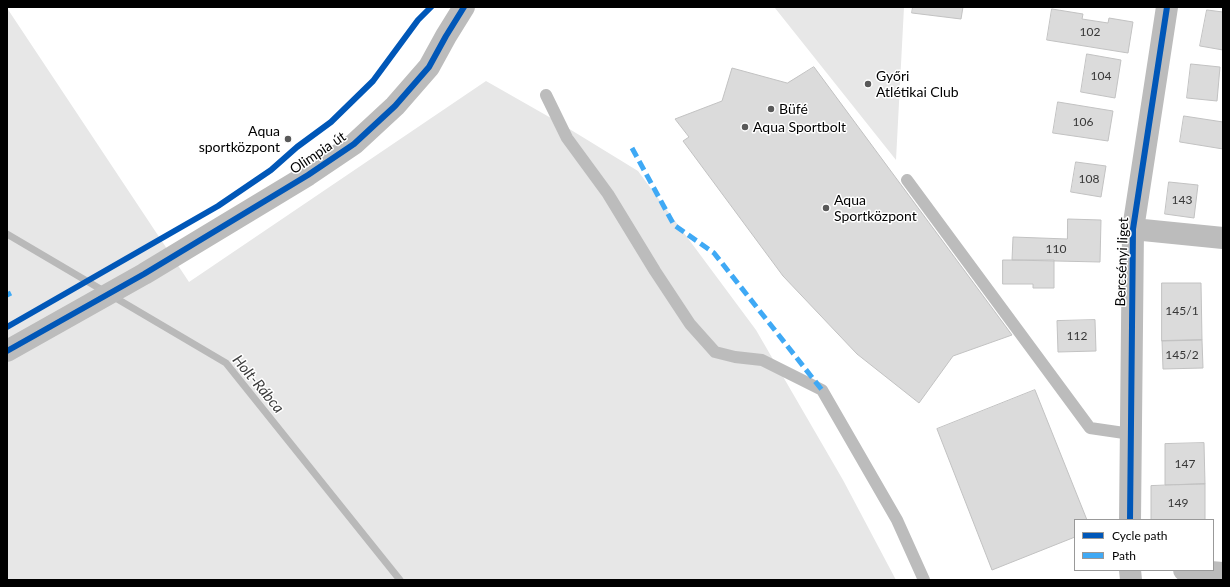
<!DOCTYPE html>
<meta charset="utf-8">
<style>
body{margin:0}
#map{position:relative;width:1230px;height:587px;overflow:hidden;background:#fff;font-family:Lato,sans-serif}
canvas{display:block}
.frame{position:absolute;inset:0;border:8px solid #000;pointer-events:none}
.legend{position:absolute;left:1074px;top:519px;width:140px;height:52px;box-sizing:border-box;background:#fff;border:1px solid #999;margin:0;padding:5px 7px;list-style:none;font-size:12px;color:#000}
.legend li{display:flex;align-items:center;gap:8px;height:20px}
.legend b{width:20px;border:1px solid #999}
</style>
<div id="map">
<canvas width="1230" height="587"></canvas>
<div class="frame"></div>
<ul class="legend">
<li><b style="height:5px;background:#0057b8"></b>Cycle path</li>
<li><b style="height:5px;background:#3fa9f5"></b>Path</li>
</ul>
</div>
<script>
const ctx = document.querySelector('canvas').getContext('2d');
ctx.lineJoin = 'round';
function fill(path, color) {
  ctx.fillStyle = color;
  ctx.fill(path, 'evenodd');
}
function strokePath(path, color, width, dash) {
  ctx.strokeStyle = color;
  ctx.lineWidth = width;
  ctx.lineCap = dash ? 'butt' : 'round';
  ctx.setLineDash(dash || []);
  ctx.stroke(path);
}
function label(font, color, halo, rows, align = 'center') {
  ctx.font = font + ' Lato,sans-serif';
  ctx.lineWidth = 3;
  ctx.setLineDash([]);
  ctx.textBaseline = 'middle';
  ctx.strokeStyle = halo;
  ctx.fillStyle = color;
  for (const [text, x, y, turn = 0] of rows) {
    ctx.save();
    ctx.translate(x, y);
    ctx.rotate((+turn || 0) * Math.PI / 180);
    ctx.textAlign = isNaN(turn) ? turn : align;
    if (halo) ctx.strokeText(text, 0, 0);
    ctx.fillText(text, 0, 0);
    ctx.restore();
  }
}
const green = new Path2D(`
 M775,7H904L896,160L775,8Z
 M7,8L189,282L486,81L558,122L638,171L756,330L843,480L896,580H7Z`);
const stream = new Path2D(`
 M7,234L226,363L400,580`);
const building = new Path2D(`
 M913,7H963L961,19L912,13Z
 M1052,9L1083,14L1082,19L1108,23L1109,18L1133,22L1128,53L1047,40Z
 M1207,10L1223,12V50L1200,46Z
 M1087,54L1121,60L1115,98L1081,92Z
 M1191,64L1220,67L1217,101L1187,98Z
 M814,67L1012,335L953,356L919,403L857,354L783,276L683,141L689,137L675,119L722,101L732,68L787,83Z
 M1058,102L1113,111L1108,141L1053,133Z
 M1184,116L1223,122V149L1180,142Z
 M1076,162L1106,166L1101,197L1071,192Z
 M1169,182L1198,185L1194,218L1165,214Z
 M1068,219L1101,220L1100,262L1012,260L1013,237L1067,239Z
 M1003,260H1054V288H1033V284H1003Z
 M1162,283H1201L1202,340L1162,341Z
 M1095,320L1096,351L1058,352L1057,321Z
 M1202,340L1203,368L1163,369L1162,341Z
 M1035,390L1087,520H1075V537L992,570L937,429Z
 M1204,443L1205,484L1165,485V444Z
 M1205,484V520H1151V486Z`);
const service = new Path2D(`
 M546,95L567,138L608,194L655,271L690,324L715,352L735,357L762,360L822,390L897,520L924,580
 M907,180L1090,428L1131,434`);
const minor = new Path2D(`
 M1133,229L1223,238
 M7,351L144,274L308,175L354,144L395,106L429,67L446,36L464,7
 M1130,520L1133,229L1167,7
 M1130,570L1131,580
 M1184,570L1223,573`);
const quiet = new Path2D(`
 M632,148L674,225L714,253L822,390
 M7,295L11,293`);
const cycleway = new Path2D(`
 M7,327L218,206L271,170L297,147L331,122L373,81L418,20L431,7
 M7,351L144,274L308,175L354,144L395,106L429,67L446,36L464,7
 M1130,520L1133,229L1167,7`);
const markers = [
 [868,84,4,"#595959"],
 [771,109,4,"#595959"],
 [745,127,4,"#595959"],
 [288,139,4,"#595959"],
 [826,208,4,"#595959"]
];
const numberNames = [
 ["102",1090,32],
 ["104",1101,76],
 ["106",1083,122],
 ["108",1089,179],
 ["143",1182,200],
 ["110",1056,249],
 ["145/1",1182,311],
 ["112",1077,336],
 ["145/2",1182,355],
 ["147",1185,464],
 ["149",1178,503]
];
const poiNames = [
 ["Győri",876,76],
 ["Atlétikai Club",876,92],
 ["Büfé",779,109],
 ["Aqua Sportbolt",753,127],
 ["Aqua",280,131,"right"],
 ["sportközpont",280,147,"right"],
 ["Aqua",834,200],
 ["Sportközpont",834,216]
];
const streetNames = [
 ["Olimpia út",318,153,-34],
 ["Bercsényi liget",1122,262,-88]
];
const waterNames = [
 ["Holt-Rábca",258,384,50]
];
fill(green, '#e7e7e7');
strokePath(stream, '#b9b9b9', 7);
fill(building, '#dbdbdb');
strokePath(building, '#c2c2c2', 1);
strokePath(service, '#bcbcbc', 12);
strokePath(minor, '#bcbcbc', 22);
strokePath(quiet, '#3fa9f5', 5, [10, 5]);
strokePath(cycleway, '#0057b8', 6);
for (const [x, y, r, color] of markers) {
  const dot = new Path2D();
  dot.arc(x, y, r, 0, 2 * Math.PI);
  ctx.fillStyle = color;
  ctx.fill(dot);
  strokePath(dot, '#fff', 1.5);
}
label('12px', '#373737', null, numberNames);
label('14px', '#000', '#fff', poiNames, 'left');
label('14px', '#000', '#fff', streetNames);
label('italic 15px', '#3c3c3c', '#fff', waterNames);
</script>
